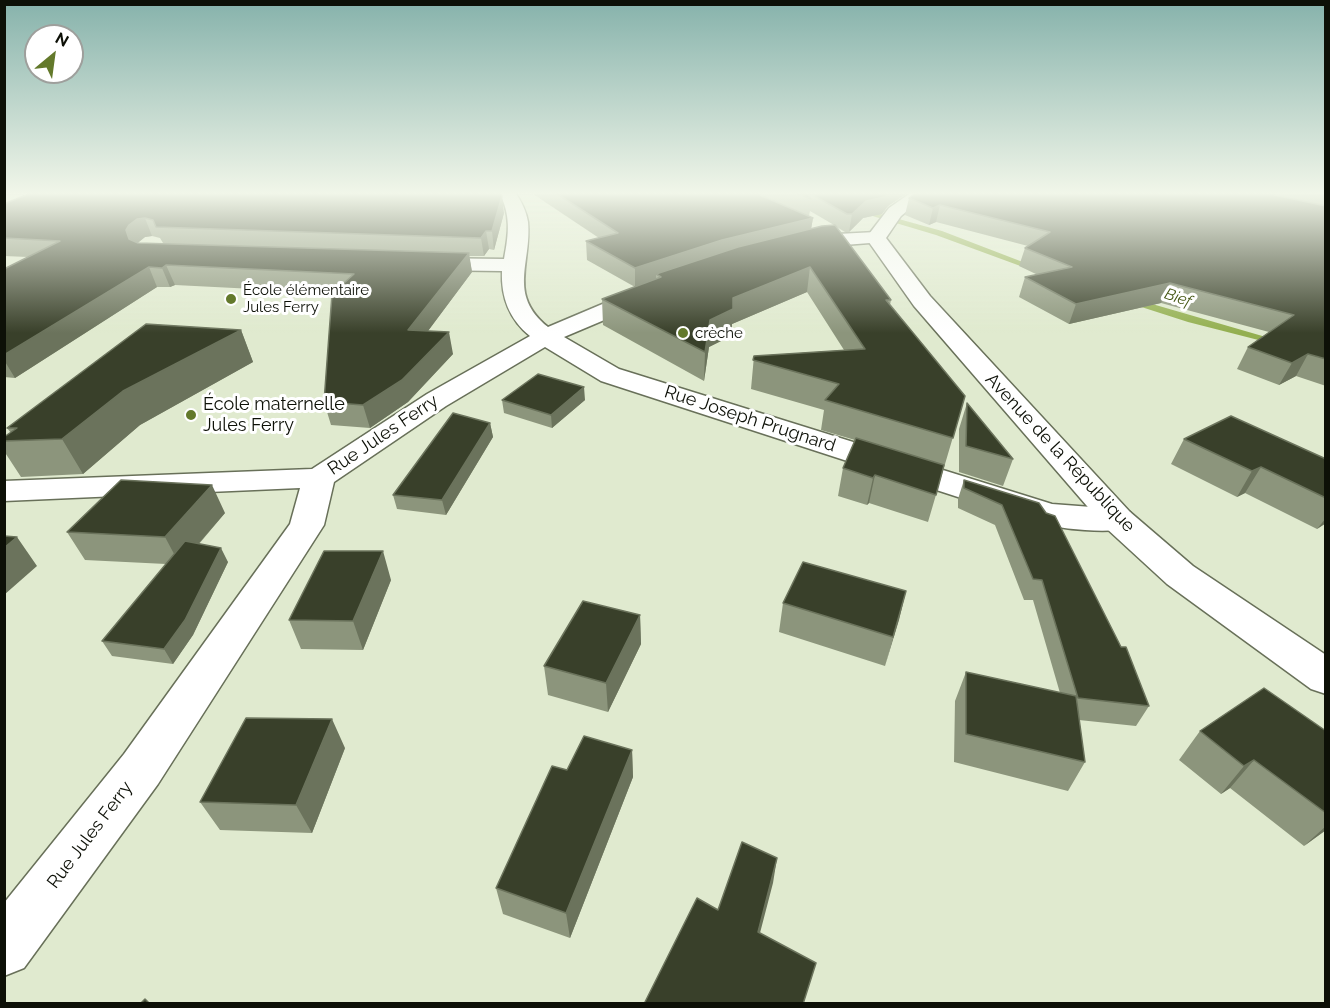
<!DOCTYPE html>
<meta charset="utf-8">
<style>
body{margin:0}
#map{position:relative;width:1330px;height:1008px;overflow:hidden;background:#e0eacf;font-family:Raleway,sans-serif}
canvas{display:block}
.frame{position:absolute;inset:0;border:6px solid #0d1007;pointer-events:none}
.north{position:absolute;left:24px;top:24px;width:60px;height:60px;box-sizing:border-box;background:#fff;border:2px solid #9e9f9c;border-radius:50%;rotate:29deg;font-size:16px;font-weight:700;line-height:24px;text-align:center;color:#0d1007}
.north::after{content:'';display:block;margin:auto;width:21px;height:27px;background:#63792b;clip-path:polygon(50% 0,100% 100%,50% 72%,0 100%)}
</style>
<div id="map">
<canvas width="1330" height="1008"></canvas>
<div class="frame"></div>
<div class="north">N</div>
</div>
<script>
const ctx = document.querySelector('canvas').getContext('2d');
ctx.lineJoin = 'round';
function fill(path, color) {
  ctx.fillStyle = color;
  ctx.fill(path, 'evenodd');
}
function strokePath(path, color, width, dash) {
  ctx.strokeStyle = color;
  ctx.lineWidth = width;
  ctx.lineCap = dash ? 'butt' : 'round';
  ctx.setLineDash(dash || []);
  ctx.stroke(path);
}
function label(font, color, halo, rows, align = 'center') {
  ctx.font = font + ' Raleway,sans-serif';
  ctx.lineWidth = 6;
  ctx.setLineDash([]);
  ctx.textBaseline = 'middle';
  ctx.strokeStyle = halo;
  ctx.fillStyle = color;
  for (const [text, x, y, turn = 0] of rows) {
    ctx.save();
    ctx.translate(x, y);
    ctx.rotate((+turn || 0) * Math.PI / 180);
    ctx.textAlign = isNaN(turn) ? turn : align;
    if (halo) ctx.strokeText(text, 0, 0);
    ctx.fillText(text, 0, 0);
    ctx.restore();
  }
}
const stream = new Path2D(`
 M859,208L942,231L1041,269L1034,271L936,235L859,212Z
 M1129,299H1135L1283,342L1278,345L1188,322L1129,303Z`);
const street = new Path2D(`
 M499,192H515C521,201 526,210 528,222C532,263 507,294 548,327L638,289L646,287L654,289L657,294L654,299L564,337L619,369L1052,504L1118,509L1130,512L1135,520L1130,528C1106,534 1062,529 1038,523L601,381L545,347L446,406L334,482L324,525L158,784L24,968L4,976V903L124,754L290,524L300,488L4,501V481L312,469L427,394L530,336C509,319 501,297 502,271L426,270L419,268L416,264L419,260L426,258L504,259C509,233 511,215 499,192Z
 M876,232L883,234L886,238L883,242L818,247L801,251L794,249L791,245L794,241L818,235Z`);
const secondary = new Path2D(`
 M912,192H930L901,216L886,238L930,296L1130,512L1193,566L1326,655V694L1311,689L1167,584L1106,528L914,306L866,238L889,208Z`);
const wall = new Path2D(`
 M530,192H753L813,218L811,229L834,225L810,211L809,216L754,192H909L888,206L882,214L863,218L849,232H845L835,226L891,300L890,305L965,396L928,522L869,503L867,505L838,496L843,468L855,440L821,430L824,410L751,389L754,356L844,350L807,292L732,324L731,336L709,347L704,381L603,325L602,299L635,287L587,260L586,241L599,238Z
 M917,192H1326V386L1296,376L1279,385L1237,369L1248,347L1269,332L1161,303L1069,324L1019,297L1025,277L1038,275L1019,266L1025,248L1028,246L936,222L929,225L905,215L909,198Z
 M4,204L504,213L494,250L489,249L484,256H469L472,272L428,331L453,354L408,402L370,428L331,425L324,402L333,293L175,285L170,287H157L15,378L4,377V269L28,257L4,256ZM152,236L160,238L163,243H138L145,237Z
 M241,330L253,362L140,425L83,474L21,477L4,451V437L11,433L7,428Z
 M502,400H585L552,428L504,413Z
 M967,403L1013,459L1003,486L959,472V429Z
 M490,423L493,437L446,515L397,509L393,495Z
 M1184,439L1326,459V523L1317,529L1245,493L1237,497L1171,464Z
 M964,480L1039,503L1149,706L1136,726L1079,720L1085,762L1068,791L954,762L955,701L966,672L1060,693L1033,600H1024L995,525L958,508V499Z
 M225,513L199,544L228,562L193,635L173,664L112,656L102,641L166,564L85,560L67,532Z
 M391,580L363,650L301,649L289,620Z
 M906,591L885,666L779,632L783,603Z
 M640,615L641,644L608,712L548,695L544,666Z
 M1200,731H1326V830L1304,846L1230,788L1221,794L1179,760Z
 M345,748L312,833L220,830L200,802Z
 M632,750L633,777L570,938L503,914L496,888L567,770Z`);
const shadedWall = new Path2D(`
 M889,192H909L888,206L882,214L863,218L849,232L852,214L866,201Z
 M502,196L504,213L494,250L492,231Z
 M940,205L936,222L929,225L933,208Z
 M145,218L152,236L145,237L136,244L129,239L126,230L129,225L137,219Z
 M813,218L810,235L661,277L656,274V280L635,287V268L722,240Z
 M486,231L489,249L484,256L481,238Z
 M469,253L472,272L413,351L408,330Z
 M166,265L175,285L170,287L162,268Z
 M149,267L157,287L15,378L4,360V355Z
 M810,267L807,292L732,324L731,336L709,347L704,381L705,352L710,320L733,298Z
 M1170,283L1161,303L1069,324L1076,304Z
 M241,330L253,362L140,425L83,474L62,439L123,391Z
 M449,332L453,354L408,402L370,428L363,405Z
 M1308,354L1296,376L1279,385L1292,363Z
 M584,387L585,400L552,428L551,415Z
 M490,423L493,437L446,515L442,500Z
 M1261,467L1245,493L1237,497L1252,471Z
 M875,475L869,503L867,505L873,478Z
 M212,485L225,513L180,565L165,537Z
 M1326,518V523L1317,529Z
 M17,537L37,566L4,595V548Z
 M221,548L228,562L193,635L173,664L164,649Z
 M383,551L391,580L363,650L353,621Z
 M906,591L899,620L885,666L893,637Z
 M640,615L641,644L608,712L606,683Z
 M332,719L345,748L312,833L296,805Z
 M632,750L633,777L570,938L566,913Z
 M1254,760L1230,788L1221,794L1244,766Z
 M1326,826V830L1304,846Z
 M777,858L773,883L754,956L758,932Z`);
const building = new Path2D(`
 M33,192H500L502,196L492,231H486L481,238L156,227L153,220L145,218L137,219L129,225L126,230L129,239L138,243L469,253L408,330L449,332L402,380L363,405L324,402L332,294L354,274L166,265L162,268L149,267L4,355V269L60,241L4,238V204Z
 M554,192H753L813,218L722,240L635,268L586,241L618,233Z
 M794,192H806L811,199Z
 M807,192H889L885,197L866,201L852,214H847Z
 M917,192H1260L1326,206V359L1308,354L1292,363L1248,347L1294,315L1170,283L1076,304L1025,277L1072,267L1025,248L1050,232L940,205L933,208L909,198Z
 M835,225L891,300H886L965,396L953,438L825,400L839,384L753,360L754,356L865,349L810,267L733,298V309L710,320L705,352L602,299L661,277L656,274L738,247L822,226Z
 M146,324L241,330L123,391L62,439L4,441V437L17,428H7Z
 M538,374L584,387L551,415L502,400Z
 M967,403L1013,459L966,446Z
 M453,413L490,423L442,500L393,495Z
 M1231,416L1326,459V498L1261,467L1252,471L1184,439Z
 M856,438L944,465L936,495L875,475L873,478L843,468Z
 M121,480L212,485L165,537L67,532Z
 M964,480L1039,503L1046,513L1055,516L1121,647H1126L1149,706L1078,698L1042,580L1033,579L1002,505L964,488Z
 M4,536L17,537L4,548Z
 M185,541L221,548L185,620L164,649L102,641Z
 M324,551H383L353,621L289,620Z
 M803,562L906,591L893,637L783,603Z
 M583,601L640,615L606,683L544,666Z
 M966,672L1076,696L1085,762L966,734Z
 M1264,688L1326,731V813L1254,760L1244,766L1200,731Z
 M246,718L332,719L296,805L200,802Z
 M584,736L632,750L566,913L496,888L552,766L567,770Z
 M742,842L777,858L758,932L816,963L803,1004H648L645,1002L697,898L718,910Z
 M145,999L150,1004H140Z`);
const markers = [
 [231,299,6,"#63792b"],
 [683,333,6,"#63792b"],
 [191,415,6,"#63792b"]
];
const farPoinames = [
 ["École élémentaire",243,290],
 ["Jules Ferry",243,307],
 ["crèche",695,333]
];
const farWaternames = [
 ["Bief",1178,298,19]
];
const poiNames = [
 ["École maternelle",203,405],
 ["Jules Ferry",203,426]
];
const streetNames = [
 ["Rue Joseph Prugnard",750,419,18],
 ["Rue Jules Ferry",383,435,-34],
 ["Avenue de la République",1060,453,47],
 ["Rue Jules Ferry",90,835,-53]
];
fill(stream, '#93af50');
strokePath(street, '#687059', 3);
strokePath(secondary, '#687059', 3);
fill(street, '#fff');
fill(secondary, '#fff');
fill(wall, '#8c957c');
fill(shadedWall, '#6b735c');
fill(building, '#39402a');
strokePath(building, '#6b735c', 1.5);
const sky = ctx.createLinearGradient(0, 0, 0, 333);
sky.addColorStop(0, '#86b2ab');
sky.addColorStop(0.58, '#f1f6e9');
sky.addColorStop(1, '#f1f6e900');
ctx.fillStyle = sky;
ctx.fillRect(0, 0, 1330, 333);
for (const [x, y, r, color] of markers) {
  const dot = new Path2D();
  dot.arc(x, y, r, 0, 2 * Math.PI);
  ctx.fillStyle = color;
  ctx.fill(dot);
  strokePath(dot, '#fff', 2);
}
label('15px', '#0d1007', '#fff', farPoinames, 'left');
label('italic 16px', '#465814', '#fff', farWaternames);
label('18px', '#0d1007', '#fff', poiNames, 'left');
label('18px', '#0d1007', '#fff', streetNames);
</script>
